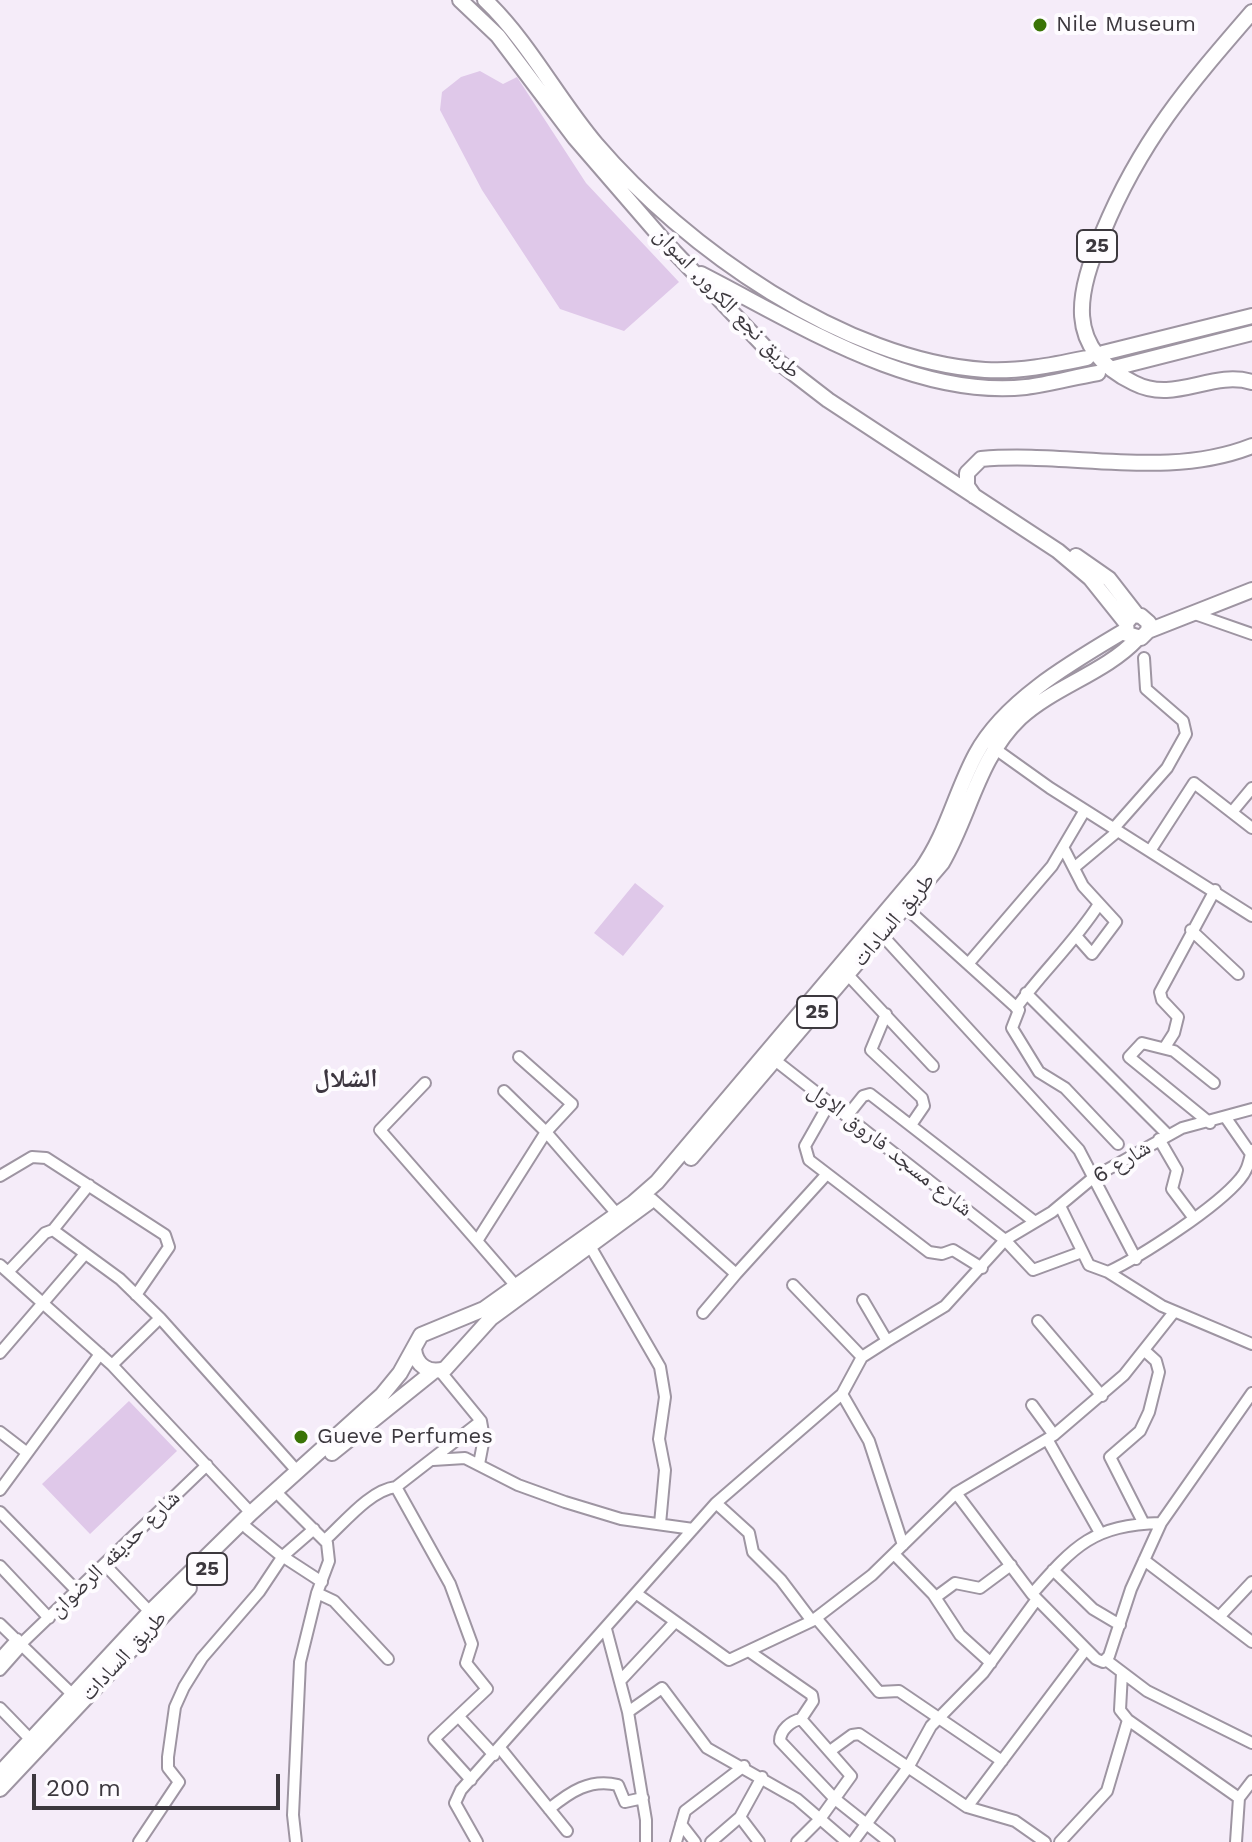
<!DOCTYPE html>
<meta charset="utf-8">
<style>
body{margin:0}
#map{position:relative;width:1252px;height:1842px;overflow:hidden;background:#f5ecf9;font-family:"Work Sans",sans-serif}
canvas{display:block}
.scale{position:absolute;left:32px;top:1774px;width:248px;height:36px;box-sizing:border-box;border:4px solid #3c383e;border-top:0;padding-left:10px;font-size:24px;line-height:28px;white-space:nowrap;color:#3c383e;-webkit-text-stroke:6px #fefcff;paint-order:stroke}
</style>
<div id="map">
<canvas width="1252" height="1842"></canvas>
<div class="scale">200 m</div>
</div>
<script>
const ctx = document.querySelector('canvas').getContext('2d');
ctx.lineJoin = 'round';
function fill(path, color) {
  ctx.fillStyle = color;
  ctx.fill(path, 'evenodd');
}
function strokePath(path, color, width, dash) {
  ctx.strokeStyle = color;
  ctx.lineWidth = width;
  ctx.lineCap = dash ? 'butt' : 'round';
  ctx.setLineDash(dash || []);
  ctx.stroke(path);
}
function label(font, color, halo, rows, align = 'center') {
  ctx.font = font + ' "Work Sans","Noto Naskh Arabic",sans-serif';
  ctx.lineWidth = 8;
  ctx.setLineDash([]);
  ctx.textBaseline = 'middle';
  ctx.strokeStyle = halo;
  ctx.fillStyle = color;
  for (const [text, x, y, turn = 0] of rows) {
    ctx.save();
    ctx.translate(x, y);
    ctx.rotate((+turn || 0) * Math.PI / 180);
    ctx.textAlign = isNaN(turn) ? turn : align;
    if (halo) ctx.strokeText(text, 0, 0);
    ctx.fillText(text, 0, 0);
    ctx.restore();
  }
}
const green = new Path2D(`
 M480,71L503,84L517,77L586,183L679,282L624,331L560,309L482,190L440,110L442,92L461,77Z
 M635,883L664,906L623,956L594,933Z
 M129,1401L177,1451L90,1534L42,1484Z`);
const minor = new Path2D(`
 M1192,613L1252,634
 M994,748L1050,788L1252,916
 M1232,812L1252,788
 M1114,828L1167,768L1186,734L1183,721L1146,689L1144,658
 M1064,849L1083,886L1116,922L1092,954L1077,937
 M1150,851L1194,783L1252,828
 M1075,867L1118,831
 M905,907L968,964L1052,866L1085,810
 M1191,930L1238,974
 M881,934L1079,1150L1136,1259
 M968,964L1019,1010L1012,1028L1039,1072L1065,1088L1118,1144
 M848,975L933,1066
 M1026,993L1168,1135
 M1016,1008C1042,972 1075,942 1099,904
 M886,1014L871,1050L922,1098L924,1106L911,1125
 M1165,1047L1174,1033L1178,1017L1162,1000L1160,992L1215,890
 M776,1061L1005,1240L1033,1270L1082,1252
 M425,1083L380,1130L477,1241
 M504,1091L546,1132L617,1214
 M830,1102L805,1146L809,1160L929,1252L942,1254L953,1250L982,1268
 M847,1116L863,1096L870,1094L1035,1222
 M1226,1118L1251,1154
 M1210,1123L1129,1057L1142,1043L1174,1051L1214,1083
 M1159,1139L1177,1170L1172,1189L1193,1217
 M0,1176L32,1157L46,1158L165,1235L169,1247L136,1295
 M652,1199L736,1274L703,1313
 M1060,1206L1089,1265L1108,1272L1162,1306L1252,1344
 M53,1230L89,1185
 M590,1246L660,1367L665,1397L659,1439L665,1470L660,1524
 M0,1265L112,1365L251,1513
 M8,1272L45,1233L53,1230L120,1279L160,1318L297,1471
 M1108,1272C1142,1256 1217,1207 1240,1179C1248,1170 1249,1161 1252,1150
 M736,1274L826,1175
 M793,1285L862,1357L887,1341
 M516,1286L477,1241L546,1132L572,1104L519,1057
 M863,1300L887,1341L945,1306L1005,1240L1052,1212L1094,1177L1182,1128L1252,1109
 M1038,1321L1102,1396
 M0,1353L85,1254
 M112,1365L160,1318
 M440,1371L481,1421L484,1438L479,1464
 M842,1394L869,1441L903,1545
 M1032,1405L1054,1435
 M0,1432L26,1452
 M1047,1439L1099,1531
 M433,1460L465,1458L518,1485L565,1502L621,1519L693,1529
 M396,1487L450,1584L472,1644L466,1663L487,1689L434,1739L471,1780
 M0,1490L100,1354
 M956,1493L1032,1594L1096,1659L1103,1662L1109,1656L1131,1589L1161,1523L1252,1393
 M281,1497L327,1543L329,1561L317,1593L300,1662L293,1815L296,1842
 M716,1503L749,1533L753,1552L781,1580L812,1621
 M0,1512L78,1592
 M1144,1524L1110,1457L1140,1431L1149,1412L1159,1372L1156,1361L1145,1351
 M247,1528L279,1554L322,1582
 M325,1540C344,1523 370,1490 396,1487L481,1421
 M894,1554L933,1594L960,1635L991,1663
 M1144,1560L1252,1642
 M105,1565L150,1612
 M0,1566L49,1618
 M1053,1570L1093,1609L1120,1625
 M317,1593L334,1601L388,1659
 M637,1594L729,1660L812,1621L872,1575L956,1493L1054,1435L1124,1375L1174,1312
 M1032,1594C1075,1545 1093,1525 1161,1523
 M936,1597L955,1583L980,1588L1011,1565
 M1219,1617L1252,1582
 M816,1618L879,1692L899,1691L1002,1761
 M0,1624L73,1695
 M606,1629L628,1712L646,1820V1842
 M22,1643L207,1465
 M750,1652L812,1695L813,1701L801,1719L851,1776L820,1819L797,1842
 M0,1658L17,1639
 M1106,1660L1147,1691L1252,1743
 M0,1670L23,1644
 M1122,1673L1120,1710L1128,1720L1239,1798L1252,1781
 M620,1681L675,1622
 M0,1708L31,1740
 M628,1712L662,1688L707,1748L797,1799L847,1842
 M459,1717L494,1755
 M801,1719C791,1721 780,1730 780,1741L835,1799L889,1842
 M500,1748L567,1831
 M830,1751L852,1735L859,1734L967,1807L1015,1821L1045,1842
 M967,1807L1086,1649
 M549,1809C570,1792 590,1778 618,1785L625,1802L643,1798
 M740,1817L762,1777
 M681,1824L695,1842
 M139,1842L179,1782L168,1768V1757L175,1707L184,1687L202,1658L259,1592L283,1556L314,1529
 M477,1842L455,1803L461,1790L716,1503L842,1394L862,1357
 M676,1842L685,1811L744,1766
 M711,1842L740,1817L759,1842
 M853,1842L909,1766L931,1726L983,1673L1037,1599
 M1060,1842L1107,1791L1128,1720
 M1236,1842L1239,1798`);
const major = new Path2D(`
 M460,0L498,36L575,138L664,241L780,363L828,400L1058,551L1090,578L1126,623
 M485,0C529,42 557,98 596,144C685,248 845,361 985,370C1020,372 1053,365 1087,358
 M1252,12C1188,86 1141,140 1103,232C1078,291 1062,348 1134,383C1175,404 1211,370 1252,382
 M701,274C797,323 913,399 1026,387C1050,384 1074,377 1098,373
 M1103,353L1252,316
 M1114,368L1252,333
 M974,496L967,486V473L981,459C1071,451 1166,480 1252,446
 M1076,556L1109,579L1137,615
 M1148,631L1149,623L1141,616L1133,615L1126,623L1127,634L1141,638L1148,631L1252,590
 M691,1158L942,863C970,815 978,758 1020,718C1055,686 1105,673 1137,639
 M414,1349C416,1366 429,1374 445,1369L491,1318L649,1202
 M332,1453L434,1371
 M0,1773L150,1612L251,1513L382,1395L400,1373L421,1335L484,1309L633,1203L657,1182L921,870C947,834 955,793 976,754C1005,700 1074,661 1126,630
 M0,1789L189,1588`);
const markers = [
 [1040,25,8,"#3a7406"],
 [301,1437,8,"#3a7406"]
];
const shields = [
 [1097,246,40],
 [817,1012,40],
 [207,1569,40]
];
const shieldNames = [
 ["25",1097,246],
 ["25",817,1012],
 ["25",207,1569]
];
const poiNames = [
 ["Nile Museum",1056,25],
 ["Gueve Perfumes",317,1437]
];
const streetNames = [
 ["طريق نجع الكرور, اسوان",727,303,46],
 ["طريق السادات",894,920,-50],
 ["شارع مسجد فاروق الاول",890,1150,38],
 ["شارع 6",1122,1162,-31],
 ["شارع حديقه الرضوان",115,1554,-44],
 ["طريق السادات",124,1656,-47]
];
const quarterNames = [
 ["الشلال",346,1079]
];
fill(green, '#dfc8e9');
strokePath(minor, '#9e95a2', 14);
strokePath(major, '#9e95a2', 18);
strokePath(minor, '#fff', 10);
strokePath(major, '#fff', 14);
for (const [x, y, r, color] of markers) {
  const dot = new Path2D();
  dot.arc(x, y, r, 0, 2 * Math.PI);
  ctx.fillStyle = color;
  ctx.fill(dot);
  strokePath(dot, '#fefcff', 3);
}
for (const [x, y, w] of shields) {
  const box = new Path2D();
  box.roundRect(x - w / 2, y - 16, w, 32, 6);
  ctx.fillStyle = '#fefcff';
  ctx.fill(box);
  strokePath(box, '#3c383e', 2);
}
label('bold 20px', '#3c383e', null, shieldNames);
label('22px', '#3c383e', '#fefcff', poiNames, 'left');
label('22px', '#3c383e', '#fefcff', streetNames);
label('bold 26px', '#3d3640', '#fefcff', quarterNames);
</script>
